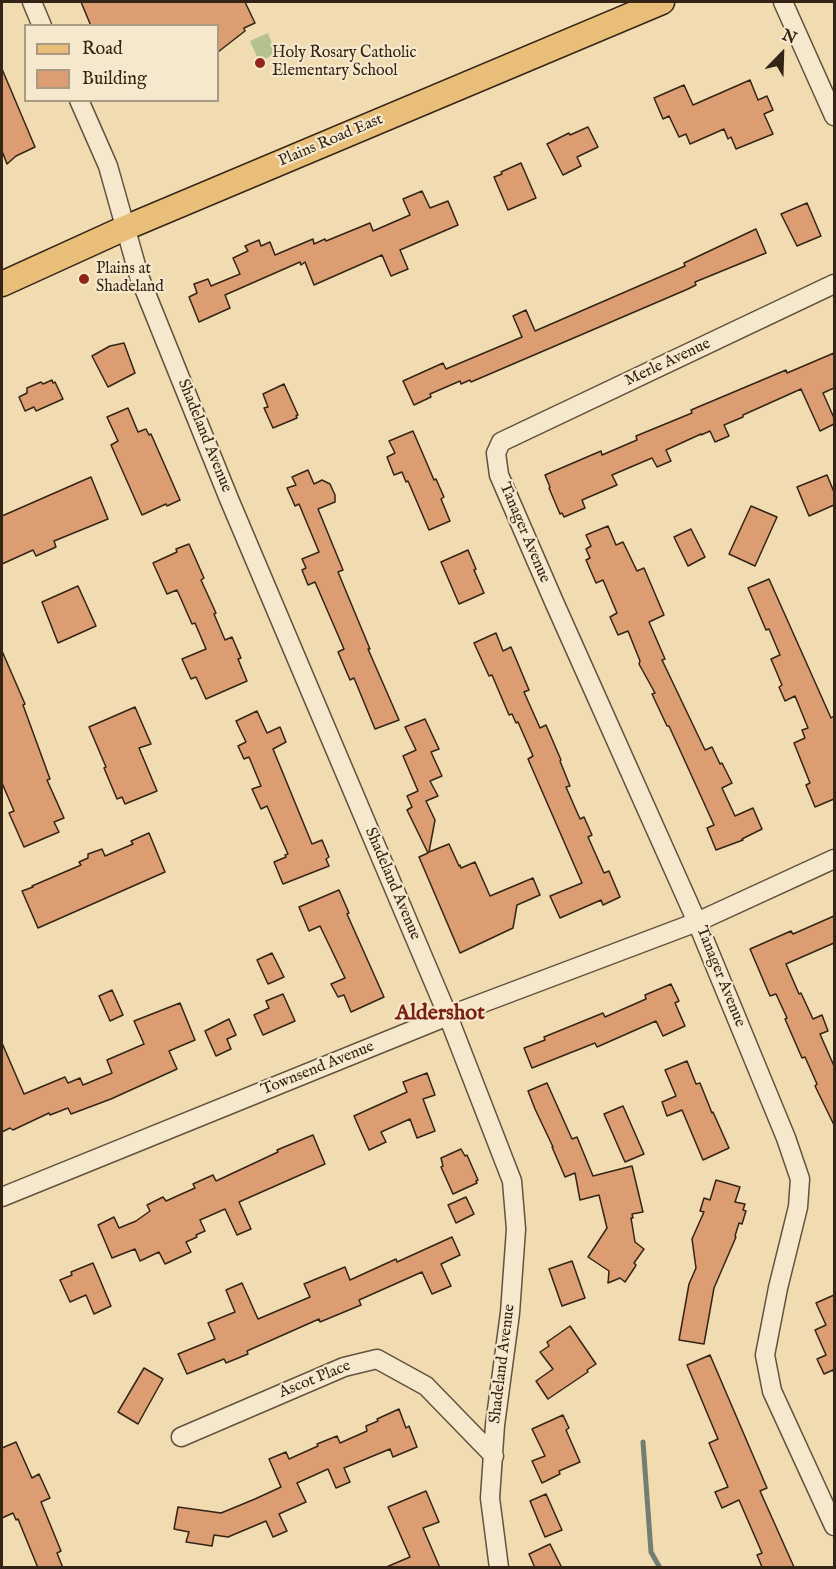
<!DOCTYPE html>
<style>
body{margin:0}
#map{position:relative;width:836px;height:1569px;overflow:hidden;background:#f1dcb1;font-family:"IM FELL English",serif}
canvas{display:block}
.frame{position:absolute;inset:0;border:3px solid #342416;pointer-events:none}
.legend{position:absolute;left:24px;top:24px;width:195px;height:78px;box-sizing:border-box;background:#f6e8cc;border:2px solid #a89a83;margin:0;padding:8px 10px;list-style:none;font-size:18px;color:#342416}
.legend li{display:flex;align-items:center;gap:12px;height:30px}
.legend b{width:30px;border:2px solid #a89a83}
.north{position:absolute;left:752px;top:24px;width:60px;height:60px;-webkit-text-stroke:4px #f6e8cc;paint-order:stroke;rotate:23deg;font-size:16px;font-weight:700;line-height:24px;text-align:center;color:#342416}
.north::after{content:'';display:block;margin:auto;width:21px;height:27px;background:#342416;clip-path:polygon(50% 0,100% 100%,50% 72%,0 100%)}
</style>
<div id="map">
<canvas width="836" height="1569"></canvas>
<div class="frame"></div>
<ul class="legend">
<li><b style="height:8px;background:#e8be78"></b>Road</li>
<li><b style="height:16px;background:#db9d71"></b>Building</li>
</ul>
<div class="north">N</div>
</div>
<script>
const ctx = document.querySelector('canvas').getContext('2d');
ctx.lineJoin = 'round';
function fill(path, color) {
  ctx.fillStyle = color;
  ctx.fill(path, 'evenodd');
}
function strokePath(path, color, width, dash) {
  ctx.strokeStyle = color;
  ctx.lineWidth = width;
  ctx.lineCap = dash ? 'butt' : 'round';
  ctx.setLineDash(dash || []);
  ctx.stroke(path);
}
function label(font, color, halo, rows, align = 'center') {
  ctx.font = font + ' "IM FELL English",serif';
  ctx.lineWidth = 4.5;
  ctx.setLineDash([]);
  ctx.textBaseline = 'middle';
  ctx.strokeStyle = halo;
  ctx.fillStyle = color;
  for (const [text, x, y, turn = 0] of rows) {
    ctx.save();
    ctx.translate(x, y);
    ctx.rotate((+turn || 0) * Math.PI / 180);
    ctx.textAlign = isNaN(turn) ? turn : align;
    if (halo) ctx.strokeText(text, 0, 0);
    ctx.fillText(text, 0, 0);
    ctx.restore();
  }
}
const green = new Path2D(`
 M268,33L276,54L259,61L250,41Z`);
const stream = new Path2D(`
 M643,1442L651,1552L660,1568`);
const building = new Path2D(`
 M81,2H245L255,23L244,28L245,31L218,52V26H91Z
 M2,69L35,147L16,156L7,164L2,151Z
 M750,80L758,100L767,96L773,110L764,114L773,134L736,149L731,137L728,139L724,129L690,144L686,134L679,137L669,116L663,119L654,98L684,85L693,105Z
 M588,127L598,147L577,157L581,166L563,175L547,144L569,133L570,135Z
 M521,163L536,198L508,210L494,177L502,174L501,172Z
 M422,191L430,208L448,201L458,225L400,250L408,269L391,276L382,255L314,285L305,262L301,265L300,262L225,295L230,308L199,322L189,297L197,293L194,284L208,279L211,286L240,274L233,258L248,251L245,246L259,240L261,246L270,242L275,255L313,239L314,244L325,239L326,241L370,223L373,231L410,215L403,199Z
 M807,203L821,236L797,246L781,214Z
 M756,229L766,253L695,282L696,285L688,289L471,382L470,380L461,384L460,381L430,394L431,397L414,405L403,381L443,363L446,369L522,337L513,316L526,310L535,331L685,266L684,263Z
 M124,343L135,373L108,387L92,356L110,346Z
 M834,353V388L823,393L834,418V424L820,431L801,389L743,415V417L724,425L729,436L715,442L710,431L701,435V434L666,450L671,461L657,467L652,458L612,475L617,485L582,500L585,508L564,517L562,513L560,514L549,488L550,487L545,475L601,451L602,455L637,440L636,436L692,413L691,410L786,370L787,373Z
 M52,380L53,383L55,382L63,399L36,411L34,407L25,411L19,397L27,393V388L41,382L43,384Z
 M284,384L298,415L296,416L297,418L273,428L264,408L268,407L263,394Z
 M128,408L138,432L146,429L149,435L151,434L180,500L167,506L166,504L142,515L111,445L118,441L107,417Z
 M413,431L434,480L436,479L444,497L441,499L450,521L429,530L408,481L406,482L402,472L394,475L387,457L395,453L389,441Z
 M308,470L314,484L322,480L330,484L335,495V502L318,509L343,570L338,572L370,649H368L399,720L375,729L354,678L350,680L338,652L344,649L315,582L308,585L302,570L306,568L302,559L319,552L299,504L295,506L287,488L296,485L292,477Z
 M827,475L834,492V505L809,516L797,487Z
 M91,477L108,519L54,541L56,547L36,556L33,550L2,564V516Z
 M751,506L777,517L755,566L729,554Z
 M608,526L616,545L623,542L637,571L644,568L664,615L649,622L665,659L662,660L705,750L712,747L720,764L722,763L732,783L722,788L735,816L753,808L762,829L742,839L743,840L716,850L707,828L714,825L669,726H667L652,694L655,693L639,664L640,661L628,631L618,635L610,617L617,613L603,580L596,583L586,560L590,558L586,549L591,546L586,535Z
 M691,529L705,557L688,566L674,537Z
 M189,544L204,578L201,580L216,613L214,614L225,640L232,637L241,658L238,659L247,681L206,699L196,677L191,679L182,659L206,649L195,623L192,624L177,590L167,594L153,563L177,552L176,549Z
 M468,550L476,569L474,570L484,593L459,604L441,562Z
 M769,579L831,718L834,716V799L815,807L806,785L810,783L794,743L805,738L802,730L808,728L795,696L785,701L779,687L782,685L771,659L780,655L769,629L766,630L748,588Z
 M78,586L96,626L58,643L42,602Z
 M496,633L503,651L511,647L529,690L524,692L540,728L546,725L561,760L560,761L570,786L566,787L580,819L584,817L592,835L588,837L604,873L609,871L620,897L603,905L601,900L560,918L550,896L582,883L528,759L533,756L518,722L516,723L512,714L509,715L492,675L489,676L474,643Z
 M2,651L25,704L23,705L50,779L47,780L64,818L54,822L59,832L24,847L9,813L14,811L2,783Z
 M135,707L151,744L139,748L157,791L125,804L122,797L117,799L104,768L106,767L89,727Z
 M257,711L267,733L280,727L286,742L273,749L312,844L322,840L329,857L326,859L329,866L283,884L274,862L286,857L285,855L288,854L267,806L261,809L252,789L261,786L249,757L244,759L238,746L246,742L236,721Z
 M425,719L439,749L431,752L442,776L430,781L438,796L426,801L435,820L429,852L449,844L459,866L460,865L461,868L475,862L490,896L533,878L540,895L517,905L513,928L460,953L419,857L428,853L407,810L412,807L407,796L418,791L403,756L416,750L405,727Z
 M149,833L165,872L38,928L22,891L33,887L32,886L81,865L79,862L88,858V854L102,849L105,856L133,844L131,841Z
 M339,890L349,913L347,914L384,997L351,1012L344,995L338,997L331,984L345,978L320,926L309,931L299,907Z
 M834,916V943L786,964L799,994L801,993L813,1019L822,1015L828,1031L820,1034L834,1066V1125L815,1086L817,1084L805,1057L802,1058L785,1019L787,1018L776,994L770,996L750,949L791,931L793,934Z
 M272,953L284,977L268,984L257,960Z
 M671,984L679,1001L675,1003L685,1026L663,1036L656,1021L597,1047L595,1043L532,1068L524,1048L545,1040L544,1037L603,1013L605,1017L646,999L645,995Z
 M112,990L123,1015L110,1021L99,996Z
 M283,994L295,1021L263,1035L254,1015L269,1008L266,1001Z
 M180,1003L195,1040L169,1051L177,1069L111,1099L71,1114L68,1108L50,1115L49,1113L13,1130L10,1128L2,1132V1043L24,1094L65,1077L68,1083L80,1078L83,1085L112,1073L107,1060L144,1044L134,1021Z
 M229,1019L236,1035L227,1039L231,1049L216,1056L205,1031Z
 M687,1061L696,1084L700,1083L712,1113L713,1112L729,1148L703,1160L682,1110L667,1116L662,1102L676,1096L665,1070Z
 M427,1073L435,1095L423,1099L435,1131L417,1138L410,1119L381,1132L386,1142L369,1150L354,1116L407,1092L403,1082Z
 M547,1083L572,1139L577,1137L593,1176L632,1166L643,1212L632,1214L633,1218H631L635,1242L644,1249L634,1263L636,1265L635,1267L625,1282L620,1278L608,1283L609,1271L588,1257L607,1228L599,1195L580,1200L575,1173L565,1177L552,1147H553L535,1109L528,1091Z
 M623,1106L644,1154L625,1162L604,1114Z
 M313,1135L325,1164L239,1202L251,1229L237,1235L225,1209L200,1220L205,1231L196,1235L197,1237L186,1242L191,1252L165,1264L159,1252L140,1261L135,1249L112,1258L98,1225L114,1217L119,1228L136,1221L150,1211L147,1205L163,1197L166,1201L195,1188L193,1184L213,1175L216,1181L278,1152L277,1150Z
 M461,1149L465,1156L467,1155L478,1180L476,1181L477,1183L453,1194L441,1167L443,1166L441,1158Z
 M716,1180L740,1187L735,1202L745,1204L743,1210L746,1211L742,1224L739,1223L735,1236L736,1237L714,1288L704,1344L679,1340L689,1284L696,1268L692,1239L704,1212L700,1211L704,1198L710,1200Z
 M466,1197L474,1214L456,1223L448,1205Z
 M452,1237L460,1255L441,1264L451,1286L432,1294L422,1272L359,1300L361,1305L320,1322L319,1319L247,1351L248,1354L226,1363L224,1359L187,1374L178,1354L215,1339L208,1323L235,1312L226,1290L242,1283L258,1319L310,1297L304,1284L345,1267L350,1280L396,1259L397,1262Z
 M572,1261L585,1298L562,1306L549,1269Z
 M93,1263L111,1306L94,1314L86,1295L70,1302L60,1280L72,1275L71,1272Z
 M834,1295V1373L833,1370L824,1374L817,1359L826,1355L815,1330L826,1325L816,1303Z
 M570,1326L596,1364L587,1370L588,1372L548,1399L536,1381L553,1369L540,1352L549,1346L547,1342Z
 M710,1355L767,1488L760,1491L794,1567H762L757,1555L762,1553L739,1500L722,1508L715,1492L728,1487L709,1443L718,1439L687,1365Z
 M144,1368L163,1379L138,1424L118,1412Z
 M399,1409L406,1428L409,1426L417,1447L393,1457L390,1449L344,1468L350,1482L336,1488L328,1469L297,1483L306,1502L279,1514L287,1531L273,1537L266,1521L228,1537L214,1535L212,1546L186,1542L189,1532L174,1529L178,1507L221,1513L255,1499L281,1487L269,1459L286,1452L289,1459L318,1446L317,1444L337,1436L340,1443L367,1431L366,1426L378,1421L377,1419Z
 M563,1415L569,1428L566,1430L580,1462L559,1471L560,1474L542,1483L532,1461L545,1456L532,1429Z
 M16,1442L32,1478L39,1474L50,1498L41,1502L61,1551L57,1553L63,1568H38L18,1519L16,1520L13,1513L2,1518V1448Z
 M426,1491L439,1522L423,1528L440,1568H384L410,1557L388,1507Z
 M546,1494L562,1530L545,1537L530,1501Z
 M550,1544L562,1568H535L529,1554Z`);
const minor = new Path2D(`
 M32,2L42,26
 M783,2L834,116
 M79,100L108,166L139,276L229,499L448,1016L512,1181L516,1229L510,1313L495,1425L490,1498L499,1568
 M834,284L501,442L496,453L499,475L555,604L697,922L786,1138L800,1179L798,1207L778,1288L765,1355L772,1391L834,1526
 M2,1197L448,1016L697,922L834,859
 M181,1437L344,1367L377,1359L426,1386L494,1456`);
const major = new Path2D(`
 M2,284L125,228L662,2`);
const markers = [
 [260,63,6,"#8f2418"],
 [84,279,6,"#8f2418"]
];
const poiNames = [
 ["Holy Rosary Catholic",272,54],
 ["Elementary School",272,72],
 ["Plains at",96,270],
 ["Shadeland",96,288]
];
const streetNames = [
 ["Plains Road East",331,141,-23],
 ["Merle Avenue",668,363,-25],
 ["Shadeland Avenue",204,436,68],
 ["Tanager Avenue",524,533,67],
 ["Shadeland Avenue",392,884,67],
 ["Tanager Avenue",720,977,68],
 ["Townsend Avenue",318,1069,-22],
 ["Shadeland Avenue",503,1364,-83],
 ["Ascot Place",315,1380,-22]
];
const districtNames = [
 ["Aldershot",440,1014]
];
fill(green, '#b4c290');
strokePath(stream, '#727e73', 5);
fill(building, '#db9d71');
strokePath(building, '#342416', 1.5);
strokePath(minor, '#63523d', 21);
strokePath(major, '#342416', 27);
strokePath(minor, '#f6e8cc', 18);
strokePath(major, '#e8be78', 24);
for (const [x, y, r, color] of markers) {
  const dot = new Path2D();
  dot.arc(x, y, r, 0, 2 * Math.PI);
  ctx.fillStyle = color;
  ctx.fill(dot);
  strokePath(dot, '#f6e8cc', 2);
}
label('16px', '#342416', '#f6e8cc', poiNames, 'left');
label('16px', '#342416', '#f6e8cc', streetNames);
label('bold 22px', '#7a1f14', '#f6e8cc', districtNames);
</script>
